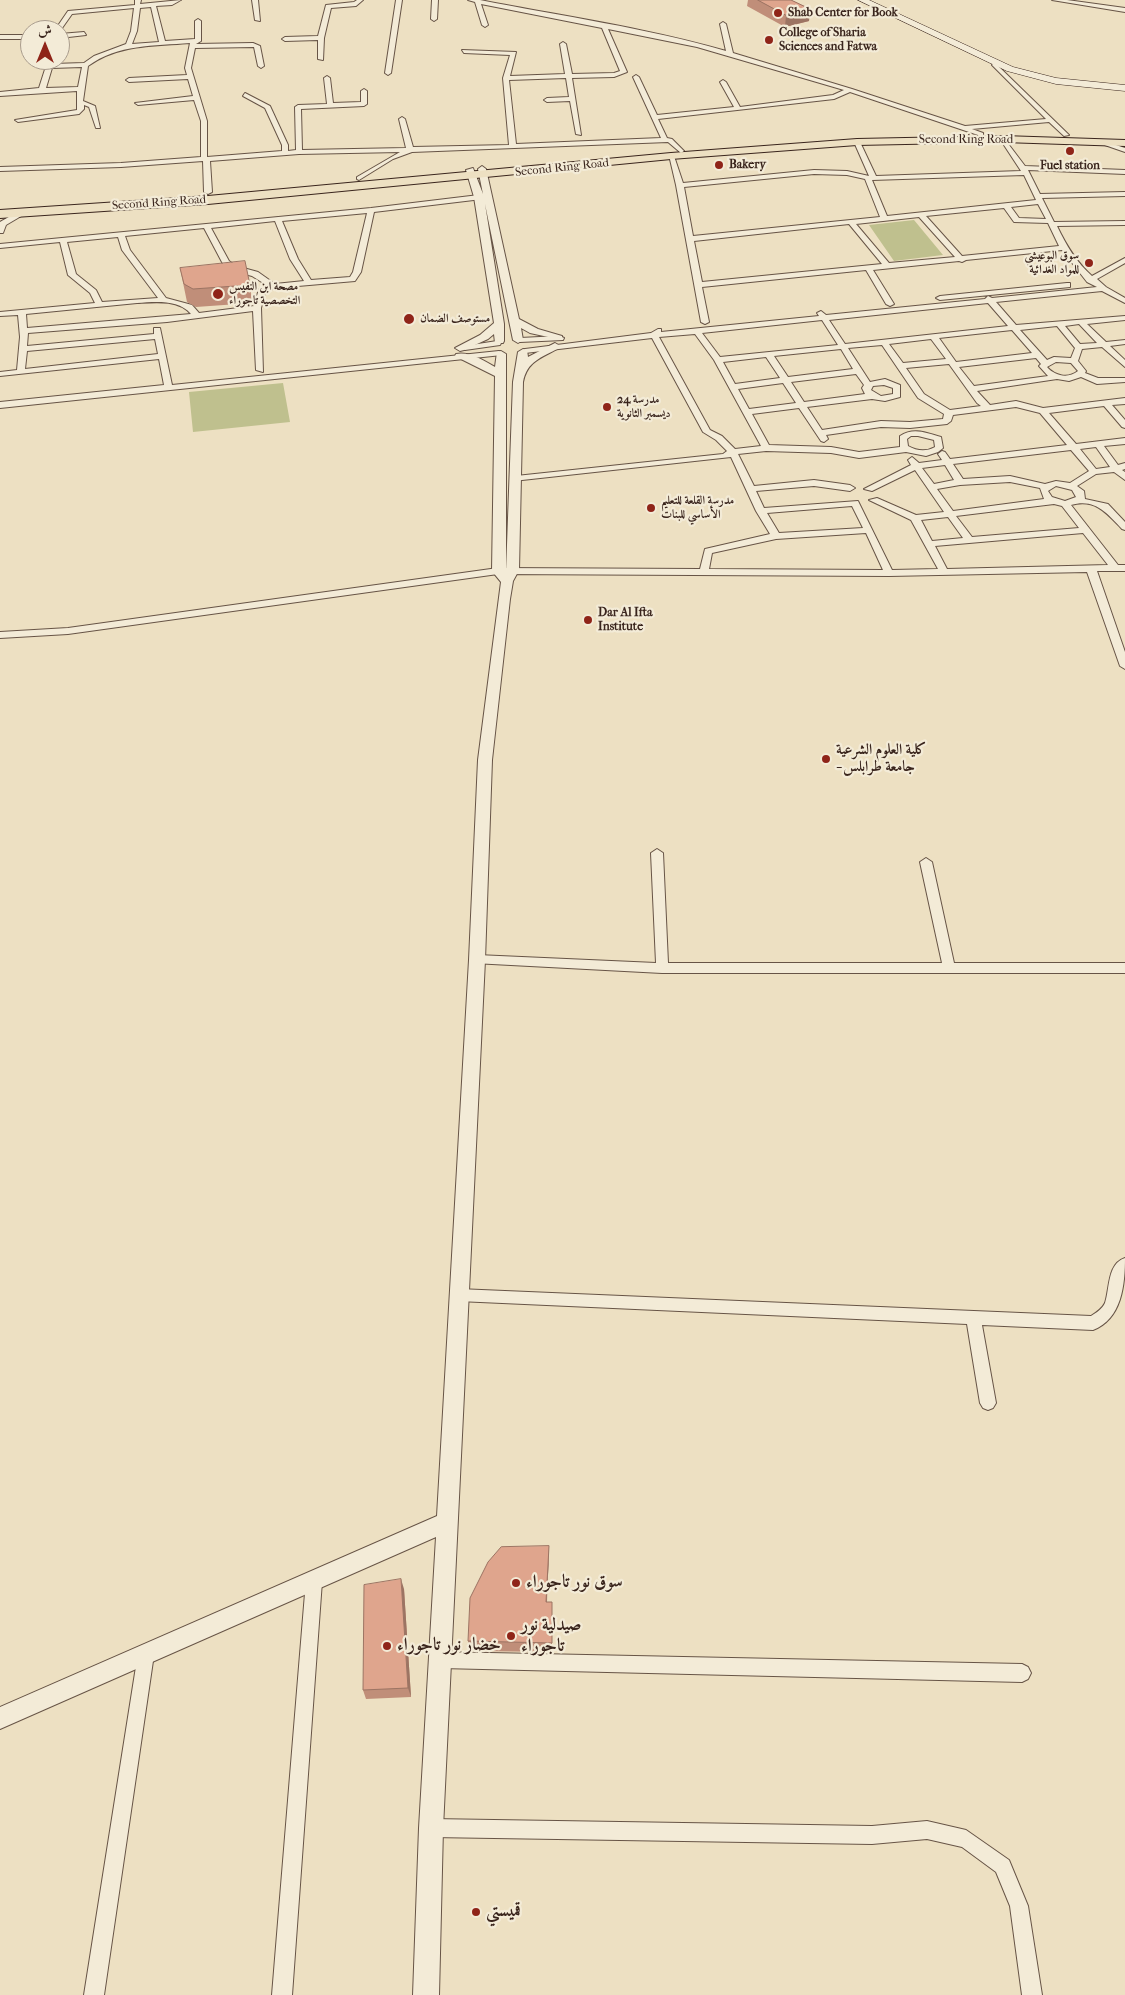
<!DOCTYPE html>
<meta charset="utf-8">
<style>
body{margin:0}
#map{position:relative;width:1125px;height:1995px;overflow:hidden;background:#ede0c2;font-family:"IM FELL French Canon",Amiri,serif}
canvas{display:block}
.north{position:absolute;left:20px;top:20px;width:50px;height:50px;box-sizing:border-box;background:#f3ebd7;border:1px solid #a99c8d;border-radius:50%;rotate:0deg;font-size:14px;font-weight:700;line-height:20px;text-align:center;color:#3a251d}
.north::after{content:'';display:block;margin:auto;width:18px;height:22px;background:#8f2418;clip-path:polygon(50% 0,100% 100%,50% 72%,0 100%)}
</style>
<div id="map">
<canvas width="1125" height="1995"></canvas>
<div class="north">ش</div>
</div>
<script>
const ctx = document.querySelector('canvas').getContext('2d');
ctx.lineJoin = 'round';
function fill(path, color) {
  ctx.fillStyle = color;
  ctx.fill(path, 'evenodd');
}
function strokePath(path, color, width, dash) {
  ctx.strokeStyle = color;
  ctx.lineWidth = width;
  ctx.lineCap = dash ? 'butt' : 'round';
  ctx.setLineDash(dash || []);
  ctx.stroke(path);
}
function label(font, color, halo, rows, align = 'center') {
  ctx.font = font + ' "IM FELL French Canon",Amiri,serif';
  ctx.lineWidth = 4.5;
  ctx.setLineDash([]);
  ctx.textBaseline = 'middle';
  ctx.strokeStyle = halo;
  ctx.fillStyle = color;
  for (const [text, x, y, turn = 0] of rows) {
    ctx.save();
    ctx.translate(x, y);
    ctx.rotate((+turn || 0) * Math.PI / 180);
    ctx.textAlign = isNaN(turn) ? turn : align;
    if (halo) ctx.strokeText(text, 0, 0);
    ctx.fillText(text, 0, 0);
    ctx.restore();
  }
}
const green = new Path2D(`
 M914,220L943,255L894,261L869,225Z
 M283,383L290,422L193,432L189,392Z`);
const minor = new Path2D(`
 M135,0H141L140,4L181,0L172,5L156,6L165,41L195,39V21L198,19L201,21V41L196,44L253,43L260,46L264,66L261,68L258,66L254,47L195,48L191,68L207,121V157L282,151V145L265,108L243,96L245,93L270,106L288,145V151L296,150L295,107L298,105L327,104L324,78L327,76L330,78L333,103L361,102V91L364,89L367,91V104L364,106L301,109L302,150L406,148L399,119L402,117L405,119L413,147L509,145L503,78L510,55L464,53L462,50L516,52L510,76L565,74L560,44L563,42L566,44L572,74L614,73L620,71L602,28L481,4L488,25L485,27L482,25L475,2L468,0H480C561,16 647,28 726,51L720,24L723,22L726,24L733,53L852,89L965,126L1046,119L992,65L994,62L1069,135L1064,136L1049,122L972,129L983,133V135L981,136L850,92L834,99L658,119L667,138L672,139L684,151L681,153L668,142L412,152L393,159L359,180L357,179V177L400,152L299,154L210,161L212,192L208,194L204,192L203,161L121,167L0,171V167L121,163L201,157V121L194,100L138,105L135,103L193,96L188,79L129,82L126,80L129,78L187,75L185,68L190,43C154,46 118,44 88,66L83,101L95,106L100,128H96L89,107L84,105V109L79,114L18,122L15,120L77,110V91L0,96V92L39,88L48,60H54L53,64L84,63L94,56L126,44L131,31L134,8L72,14L60,31L55,30L68,11L135,5ZM151,7L159,42L132,44L137,31L140,8ZM608,29L697,47L844,90L833,95L740,107L726,82L723,80L720,82L734,107L657,115L639,77L636,75L633,77L661,138L516,144L509,80L566,78L569,97L547,98L544,100L547,102L570,101L576,134L581,135L572,78L614,77L627,72ZM82,67L78,87L46,88L52,68Z
 M252,0H258L260,21L255,20Z
 M357,0H363L356,6L331,8L324,38L323,60L318,59V40L285,41L282,39L285,37L318,36L326,5L354,2Z
 M396,0H402L391,73L388,75L385,73Z
 M432,0H438L437,19L434,21L431,19Z
 M1052,0H1067L1125,8V12Z
 M84,32L86,35L60,38V34Z
 M0,35H30V39H0Z
 M1003,137L1025,166L1125,170V174L1028,170L1040,194L1125,192V196L1042,198L1054,222L1125,221V225L1057,226C1066,245 1076,262 1092,276L1125,258V263L1097,279L1106,287L1125,298V303L1102,291L996,302L1016,325L1125,316V320L1087,324L1106,342L1125,340V344L1110,346L1125,360V367L1102,347L1082,349L1078,361L1086,371L1085,373L1098,378H1125V382L1097,384L1081,377L1069,381L1057,379L977,391L990,405L1016,401L1043,408L1125,398V404L1112,405L1125,420V428L1122,427L1104,406L1049,413L1076,444L1125,438V444L1104,446L1118,465L1125,463V469L1122,470L1125,472V480L1114,472L1096,474L1077,486L1084,491L1085,499L1108,504L1125,522V530L1122,529C1107,513 1095,498 1071,505L1118,565H1125V571H1097L1125,652V669L1120,666L1087,572L889,576L498,574L68,634L0,638V632L68,628L498,568L700,569L705,549L770,534L756,511L731,457L513,481V477L516,476L723,454L727,451L716,440L703,432L652,338L525,353L521,351L525,349L651,333L658,329H661V332L819,316L817,313L821,311L826,315L985,299L988,296L992,298L1097,287L1087,282L1062,250L966,260L962,262L959,261L873,270L894,304L890,306L886,304L866,270L702,287L709,322L705,324L701,322L676,185L669,155L674,156L683,183L814,170L847,171L869,176L854,142L857,140L860,142L876,176L1021,171L1000,139ZM814,174L847,175L865,179L880,217L693,236L684,187ZM1024,175L1036,200L887,216L872,180ZM1038,204L1046,219L1019,218L1011,207ZM1004,208L1014,222L1048,223L1059,246L962,256L926,216ZM919,217L955,257L889,263L856,224ZM849,224L882,264L702,282L694,241ZM988,303L1008,326L845,344L829,320ZM822,320L838,345L720,357L702,333ZM1079,324L1097,343L1080,344L1065,326ZM1057,326L1075,348L1071,358L1054,357L1047,360L1020,330ZM1012,330L1032,353L956,362L939,338ZM695,334L714,360L761,446L735,449L722,436L710,430L659,337ZM931,339L946,359L903,363L889,344ZM882,345L918,398L944,414L943,419L910,422L881,421L822,430L807,407L872,399L885,401L900,397V385L885,379L870,382L848,348ZM841,349L853,369L788,377L774,356ZM766,357L780,378L735,384L723,362ZM1036,358L1041,364L1039,366L1048,376L974,386L959,367ZM1056,362L1071,363L1078,371C1068,379 1055,376 1047,367ZM949,364L977,403L981,406L950,410L924,394L906,368ZM856,374L864,385L862,388L865,394L804,402L791,382ZM783,383L796,403L749,409L738,389ZM884,385L893,388V394L881,396L871,390L873,386ZM1016,407L1040,413L1067,445L950,459L945,452L942,451L938,454L942,460L919,463L912,457L908,460L911,465L864,489L872,491L915,470L944,512L916,515L877,498L869,500L911,520L938,569L892,570L858,501L764,508L756,491L814,486L850,491L855,488L850,485L814,480L754,486L738,454L766,451L831,453L859,458L906,452L926,456L938,452L943,448L941,437C926,433 914,427 900,436V447L859,452L831,447L769,445L752,414L799,408L821,441L824,442L828,439L826,435L881,427L910,428L947,424L951,421L953,415ZM911,436H918L934,440L935,447C926,452 917,451 908,446L907,439ZM1096,447L1110,467L1096,469L1080,449ZM1071,450L1089,471L1070,483L1056,481L1045,484L1010,476L963,479L953,464ZM945,465L954,480L934,484L922,468ZM1010,482L1040,488L1044,499L953,511L937,489L960,485ZM1056,486L1072,490L1076,497L1065,501L1052,497L1048,491ZM1054,504L1062,506L1079,528L972,537L956,516ZM852,506L863,528L779,533L767,513ZM948,517L963,538L932,541L921,520ZM866,533L883,570L709,569L712,553L776,539ZM1083,533L1108,565L947,569L935,546Z
 M1101,140L1125,148V152L1099,143L1098,142Z
 M479,195L483,197L482,199L374,212L361,272L355,281L275,288L265,292L261,308L263,372L256,370L253,311L167,322L28,333L27,346L154,334V328H160L172,385L499,351L503,353L502,355L0,408V402L164,385L159,359L0,376V372L17,370L20,337L18,315L0,316V312L95,303L90,293L68,275L60,242L0,248V244L371,208ZM367,213L353,272L350,277L311,280L298,259L282,221ZM275,221L290,259L304,281L275,284L258,272L236,266L229,261L211,228ZM204,228L223,264L230,270L252,276L268,286L259,289L254,306L199,313L192,305L166,298L130,250L125,236ZM118,237L122,250L158,298L102,302L96,290L76,274L67,242ZM137,303C155,302 178,299 191,314L27,328L26,314ZM155,339L158,354L25,369L27,351Z
 M21,210L28,212L6,225L3,233H0V222Z
 M1067,283H1070V287L940,300L936,298L940,296Z
 M560,336L564,338L563,340L520,342L516,340L520,338Z
 M497,341L501,343L500,345L465,350L461,348L465,346Z
 M657,849L663,853L668,963H942L920,862L926,858L932,862L954,963H1125V973H662L473,963L471,960L473,957L477,955L656,963L651,853Z
 M1125,1258C1125,1284 1122,1319 1093,1330L982,1325L996,1403L993,1408L988,1410L983,1408L980,1403L967,1324L458,1301L453,1300L451,1295L453,1290L458,1289L1091,1316C1096,1313 1102,1309 1105,1303C1110,1288 1107,1264 1125,1258Z
 M314,1573L320,1575L322,1581L292,1995H272L306,1581L308,1575Z
 M146,1646L152,1648L154,1654L104,1995H84L138,1654L140,1648Z
 M441,1652L1022,1664L1028,1667L1031,1673L1028,1679L1022,1682L441,1668L435,1666L433,1660L435,1654Z
 M431,1819L872,1826L927,1821L966,1830L1009,1860L1028,1906L1042,1995H1022L1010,1906L996,1872L962,1847L927,1839L872,1844L431,1837L425,1834L422,1828L425,1822Z`);
const tertiary = new Path2D(`
 M482,166L486,169L519,319L538,329L562,336V340L530,333L521,328L523,340L518,343L513,340L485,204L504,324V341L503,343H495L494,334L488,339L464,350L460,351L455,348L480,335L494,323L474,197L466,170L473,168L483,194L478,169Z
 M555,343L560,346L559,348C541,358 527,361 523,382L519,570L513,581L510,599L492,760L485,960L443,1828L439,1995H413L419,1828L436,1537L0,1729V1707L437,1516L469,960L478,760L501,582L492,571L495,376L455,356L456,354C469,351 485,361 495,367L497,352L501,351L506,354V572L513,382L518,352L523,349L527,350L528,357Z`);
const secondary = new Path2D(`
 M858,0H869L1013,67L1056,78L1125,85V91L1056,84L1007,71Z`);
const trunk = new Path2D(`
 M1003,136L1125,140V146L1003,142L857,145L671,159L208,204L0,218V210L208,196L671,153L857,139Z`);
const wall = new Path2D(`
 M748,0H791L810,9L809,21L785,27L747,6Z
 M180,268L250,285L252,303L196,307L187,302Z
 M549,1546L547,1602H552V1652L470,1651L468,1641Z
 M404,1589L411,1697L366,1699L363,1690Z`);
const shadedWall = new Path2D(`
 M810,9L809,21L785,27L786,15Z
 M549,1546V1557L546,1612V1602Z
 M401,1579L404,1589L411,1697L408,1688Z`);
const building = new Path2D(`
 M758,0H791L810,9L786,15Z
 M245,261L250,285L193,289L184,284L180,268Z
 M549,1546L546,1602H552V1643L468,1641L470,1598L488,1562L501,1547Z
 M401,1579L408,1688L363,1690L364,1585Z`);
const markers = [
 [778,13,5,"#8f2418"],
 [769,40,5,"#8f2418"],
 [1070,151,5,"#8f2418"],
 [719,165,5,"#8f2418"],
 [1089,263,5,"#8f2418"],
 [218,294,6,"#8f2418"],
 [409,319,6,"#8f2418"],
 [607,407,5,"#8f2418"],
 [651,508,5,"#8f2418"],
 [588,620,5,"#8f2418"],
 [826,759,5,"#8f2418"],
 [516,1583,5,"#8f2418"],
 [511,1636,5,"#8f2418"],
 [387,1646,5,"#8f2418"],
 [476,1912,5,"#8f2418"]
];
const farPoinames = [
 ["Shab Center for Book",788,13],
 ["College of Sharia",779,33],
 ["Sciences and Fatwa",779,47],
 ["Bakery",729,165],
 ["Fuel station",1070,166,"center"],
 ["سوق البوعيشي",1079,256,"right"],
 ["للمواد الغدائية",1079,270,"right"],
 ["مصحة ابن النفيس",229,287],
 ["التخصصية تاجوراء",229,301],
 ["مستوصف الضمان",420,319],
 ["مدرسة 24",617,400],
 ["ديسمبر الثانوية",617,414],
 ["مدرسة القلعة للتعليم",661,501],
 ["الأساسي للبنات",661,515],
 ["Dar Al Ifta",598,613],
 ["Institute",598,627]
];
const farStreetnames = [
 ["Second Ring Road",966,140],
 ["Second Ring Road",562,168,-6],
 ["Second Ring Road",159,203,-4]
];
const poiNames = [
 ["كلية العلوم الشرعية",836,750],
 ["- جامعة طرابلس",836,767]
];
const nearPoinames = [
 ["سوق نور تاجوراء",526,1583],
 ["صيدلية نور",521,1626],
 ["تاجوراء",521,1647],
 ["خضار نور تاجوراء",397,1646],
 ["قميستي",486,1912]
];
fill(green, '#bfc08e');
strokePath(minor, '#675446', 2);
strokePath(tertiary, '#675446', 2);
strokePath(secondary, '#3a251d', 1);
strokePath(trunk, '#3a251d', 2);
fill(minor, '#f3ebd7');
fill(tertiary, '#f3ebd7');
fill(secondary, '#f3ebd7');
fill(trunk, '#ede0c2');
fill(wall, '#c08e79');
fill(shadedWall, '#9c7463');
fill(building, '#dfa58d');
strokePath(building, '#9c7463', 1);
for (const [x, y, r, color] of markers) {
  const dot = new Path2D();
  dot.arc(x, y, r, 0, 2 * Math.PI);
  ctx.fillStyle = color;
  ctx.fill(dot);
  strokePath(dot, '#f3ebd7', 2);
}
label('bold 12px', '#3a251d', '#f3ebd7', farPoinames, 'left');
label('12px', '#3a251d', '#f3ebd7', farStreetnames);
label('bold 15px', '#3a251d', '#f3ebd7', poiNames, 'left');
label('bold 18px', '#3a251d', '#f3ebd7', nearPoinames, 'left');
</script>
